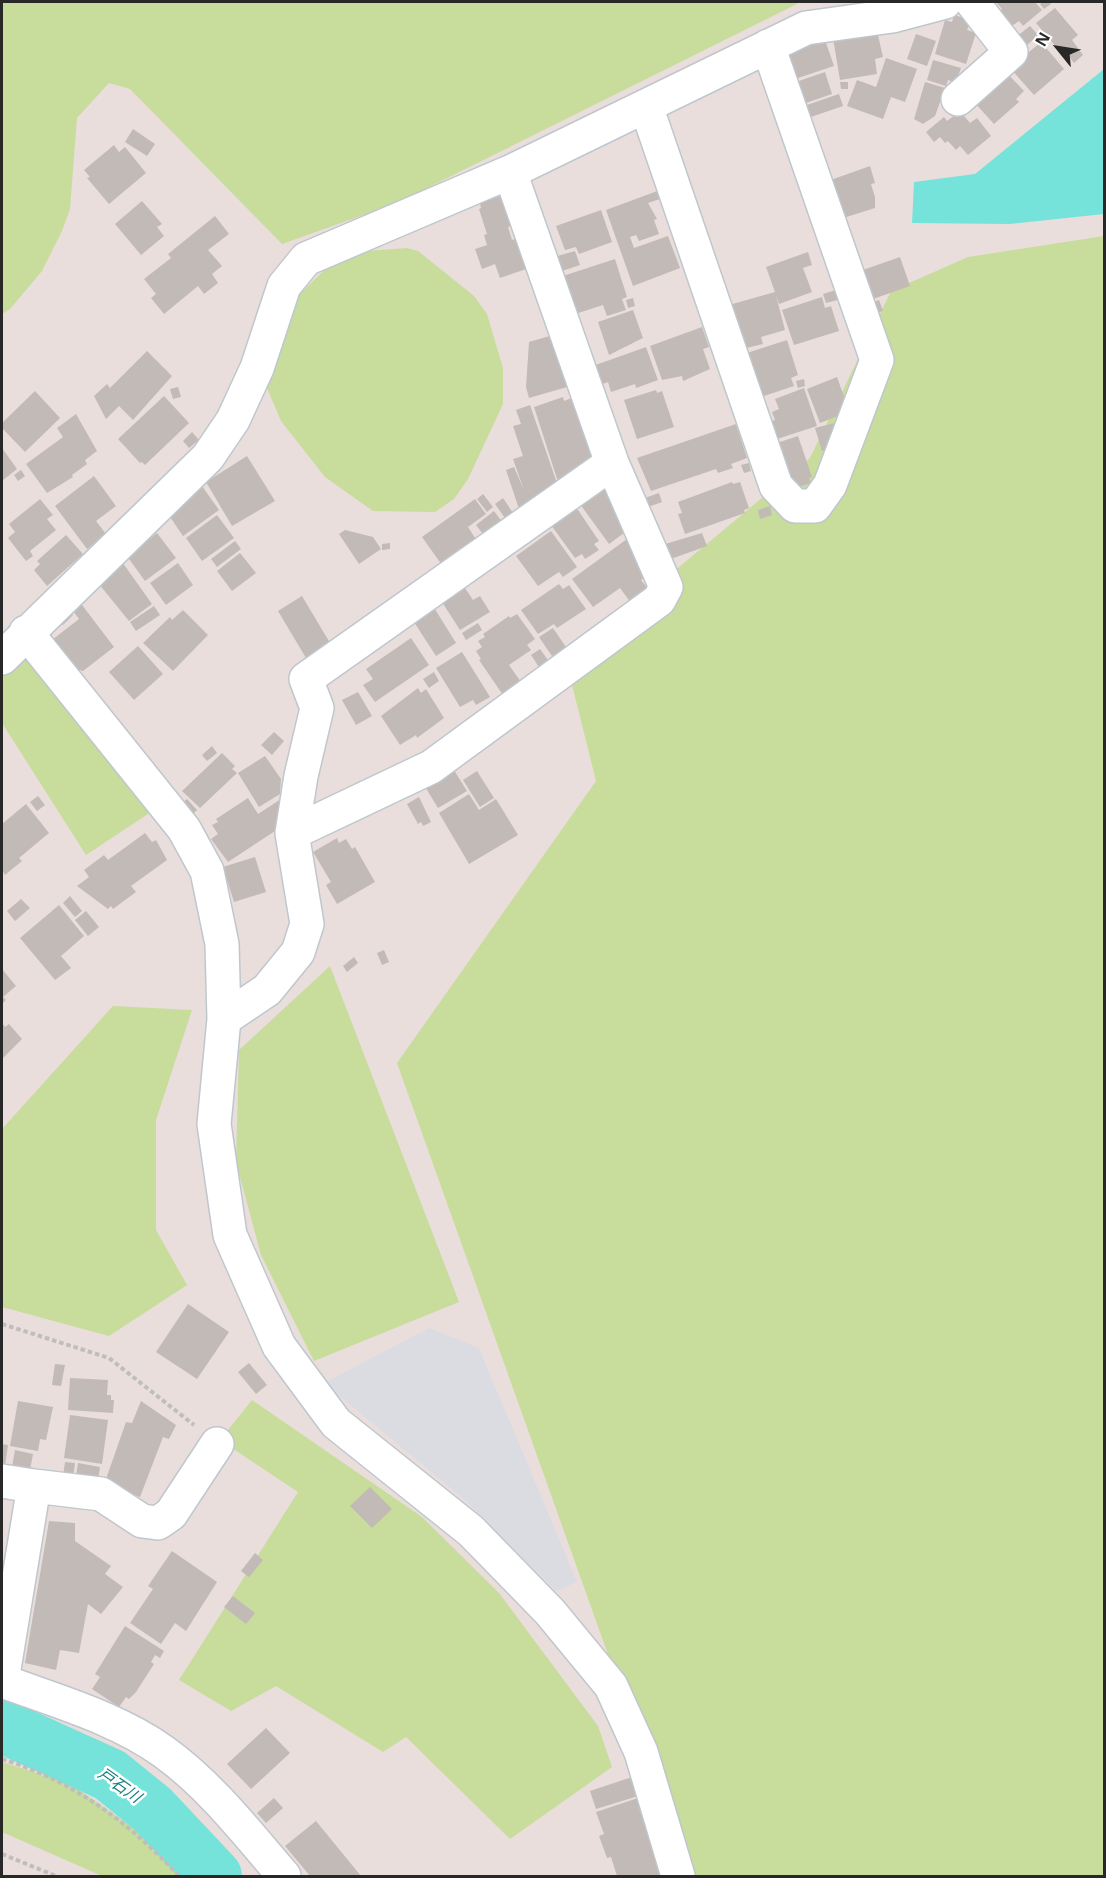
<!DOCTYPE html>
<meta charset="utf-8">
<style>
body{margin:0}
#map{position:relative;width:1106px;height:1878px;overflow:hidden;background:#e9dedb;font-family:"Noto Sans",sans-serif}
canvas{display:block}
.frame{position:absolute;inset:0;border:3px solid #282828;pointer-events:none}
.north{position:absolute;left:1028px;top:18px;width:60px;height:60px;-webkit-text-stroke:4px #fff;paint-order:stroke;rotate:300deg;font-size:16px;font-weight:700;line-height:24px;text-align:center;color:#282828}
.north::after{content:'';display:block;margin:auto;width:21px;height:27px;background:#282828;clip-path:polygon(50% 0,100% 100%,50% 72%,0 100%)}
</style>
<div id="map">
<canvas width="1106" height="1878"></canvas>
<div class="frame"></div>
<div class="north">N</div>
</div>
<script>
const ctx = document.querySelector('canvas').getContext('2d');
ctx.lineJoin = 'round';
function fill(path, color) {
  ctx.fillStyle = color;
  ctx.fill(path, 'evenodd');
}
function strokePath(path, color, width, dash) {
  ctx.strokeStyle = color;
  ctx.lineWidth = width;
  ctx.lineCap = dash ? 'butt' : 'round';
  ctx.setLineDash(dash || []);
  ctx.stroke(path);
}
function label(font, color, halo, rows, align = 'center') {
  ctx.font = font + ' "Noto Sans","Noto Sans JP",sans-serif';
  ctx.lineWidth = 5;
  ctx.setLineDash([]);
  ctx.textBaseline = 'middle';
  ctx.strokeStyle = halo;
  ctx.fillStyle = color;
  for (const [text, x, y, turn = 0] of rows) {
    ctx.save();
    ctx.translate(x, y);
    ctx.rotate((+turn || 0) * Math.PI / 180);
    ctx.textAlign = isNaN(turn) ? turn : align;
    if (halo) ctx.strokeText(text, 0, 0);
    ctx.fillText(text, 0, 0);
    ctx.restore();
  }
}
const industrial = new Path2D(`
 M429,1328L479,1348L577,1582L556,1591L466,1501L324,1383Z`);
const green = new Path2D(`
 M2,2H797V4L397,203L282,244L130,89L109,83L77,118L70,209L62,231L42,271L10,309L2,314Z
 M1104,236V1876H687L397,1063L596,781L566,661L810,458L891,291L968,257Z
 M407,248L418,251L474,296L487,314L503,368V404L468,479L454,499L435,512L373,511L325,477L281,421L264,381L290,303L333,262L352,252Z
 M19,654L32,655L151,812L86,855L2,723V676Z
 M330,966L459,1302L314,1361L261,1255L236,1162L239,1050Z
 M113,1006L192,1010L156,1120V1230L187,1285L109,1336L2,1307V1129Z
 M252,1400L422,1517L499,1593L598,1726L612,1767L510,1839L406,1737L383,1752L276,1686L231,1711L179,1680L298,1492L220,1440Z
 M2,1762L69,1783L138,1831L184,1876H102L2,1832Z`);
const water = new Path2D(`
 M1104,69V214L1010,224L912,223L914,182L975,174Z`);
const river = new Path2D(`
 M2,1726L110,1775L152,1809L215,1876`);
const building = new Path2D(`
 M996,2H1035L1042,10L1023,26L1019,21L1009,28L997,13L1002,9Z
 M1043,2H1050L1051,4L1044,9L1040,4Z
 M1055,8L1078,35L1072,40L1083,55L1074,63L1070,58L1067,60L1036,23Z
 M954,15L971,20L967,30L976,33L966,64L935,54L945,20L952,22Z
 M1030,26L1038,35L1025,47L1016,37Z
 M877,31L883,57L875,59L877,74L840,80L833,38Z
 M916,34L936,41L927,66L907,59Z
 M824,37L834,66L792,80L783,54Z
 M1041,42L1064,69L1034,95L1010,68Z
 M886,58L917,69L905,102L891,97L883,119L847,106L857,80L876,87Z
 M933,60L961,68L956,83L948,80L946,86L927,80Z
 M825,72L832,94L800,105L793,83Z
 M1006,72L1024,91L1016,99L1019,102L994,124L973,101Z
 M840,82H848V89H841Z
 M925,82L945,88L935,116L923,124L914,119Z
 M839,94L843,106L805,119L801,107Z
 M960,111L970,123L977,118L991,136L968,155L960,146L956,150L948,141L945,143L940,137L934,142L926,132L944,117L947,121Z
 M133,129L155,144L147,156L125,142Z
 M114,145L119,152L125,147L146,173L109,204L87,178L90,177L84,170Z
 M870,166L875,183L871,184L875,197V208L840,219L828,181Z
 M660,190L663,198L648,203L657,219L654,220L659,234L639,241L636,235L630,237L634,248L668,236L680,268L633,286L606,210Z
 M500,196L502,201L507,199L515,224L508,227L512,240L520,237L529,268L500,278L495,264L482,269L475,249L487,245L484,235L487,234L479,209L481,208L480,203Z
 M142,201L162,224L157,227L164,236L141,255L115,224Z
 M601,210L612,242L579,254L576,247L565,250L556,226Z
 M215,216L229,234L208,250L222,266L212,274L218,283L204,294L198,286L164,314L151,298L156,294L144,279L171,258L168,254Z
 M575,251L580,265L559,272L554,257Z
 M808,252L812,265L803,268L812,292L779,304L776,296L785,330L761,337L763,344L742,349L729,305L775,292L766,267Z
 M900,257L910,286L873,299L863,270Z
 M615,259L627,297L622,299L626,310L607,316L603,305L572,315L560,277Z
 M839,289L842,299L826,303L823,294Z
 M822,297L825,308L831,306L839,331L794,345L782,310Z
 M633,298L635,306L628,308L626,300Z
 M879,300L883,311L873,314L870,304Z
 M633,310L643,338L609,355L598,322Z
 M702,327L709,347L703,349L710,369L683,381L682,376L662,380L650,346Z
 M553,335L567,387L529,398L526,387L529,342Z
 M787,340L798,375L791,378L794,386L761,397L744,354Z
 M646,347L658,380L636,388L635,384L611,392L608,382L600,385L593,366Z
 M147,351L172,376L133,420L119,406L106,419L94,396L107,384L110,388Z
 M837,377L847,405L843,414L820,423L807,389Z
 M804,379L805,386L798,388L796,381Z
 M178,387L181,397L173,399L170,389Z
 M804,388L817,426L774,440L768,422L775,420L772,412L779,409L775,399Z
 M656,390L657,393L662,391L674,427L637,439L624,400Z
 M35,391L60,418L25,452L2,428V423Z
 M164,396L189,423L145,465L142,462L140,463L118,439Z
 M563,397L564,401L574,397L594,459L559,485L534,407Z
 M530,405L558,486L519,509L506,470L514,467L524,490L513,459L523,456L513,426L521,424L516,410Z
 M76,414L97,451L85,460L87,464L72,475L73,477L47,493L26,464L63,437L57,428Z
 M838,422L839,426L834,428L835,433L830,448L822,451L815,428Z
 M736,424L747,458L731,464L733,468L718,473L716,469L651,491L637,458Z
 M192,432L199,440L189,448L183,441Z
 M798,436L812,477L809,478L811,483L796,488L790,482L777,443Z
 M2,448L17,469L2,481Z
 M247,456L275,501L232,526L206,482Z
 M749,463L751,471L744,473L741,465Z
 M21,470L25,476L18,481L14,475Z
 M94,476L116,506L96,521L106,534L87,549L55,506Z
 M732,482L733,484L740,482L749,508L744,510L745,513L685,534L678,514L682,513L678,502Z
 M202,486L219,510L183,536L166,511Z
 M605,486L617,503L612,507L628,530L609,544L580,504Z
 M659,493L662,502L645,508L642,499Z
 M483,494L493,507L487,512L477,499Z
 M503,498L515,516L507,521L495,504Z
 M40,499L53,515L47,519L56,530L30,551L33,556L26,561L8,538L15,532L9,524Z
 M475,499L486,514L468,527L477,541L442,565L422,537Z
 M770,506L772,515L760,519L758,510Z
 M576,507L599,541L594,544L599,550L585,559L582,554L575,558L551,525Z
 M494,511L503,523L485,537L476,525Z
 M217,515L234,538L202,561L186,538Z
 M345,530L373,537L381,549L359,564L339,534Z
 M551,531L577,567L563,577L559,572L538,586L516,556Z
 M157,533L176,558L145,581L124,552L144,537L147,541Z
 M702,533L707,546L668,560L662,545Z
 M66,535L83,554L47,586L34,570L40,564L37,561Z
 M627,539L641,557L635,561L646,576L641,580L649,590L631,603L620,588L593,607L572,579Z
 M235,541L241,549L217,567L211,559Z
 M390,543V549L382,550V544Z
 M240,553L256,573L232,591L217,571Z
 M120,559L152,604L129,621L94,578Z
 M178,563L193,585L166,605L150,583Z
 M559,584L563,589L569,585L586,609L557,628L554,624L538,634L521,610Z
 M463,585L473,600L480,596L490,612L460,630L440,599Z
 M302,596L333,648L309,663L278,611Z
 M76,597L114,647L83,671L71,667L52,640L79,619L68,604Z
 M154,606L160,615L136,631L130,622Z
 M433,606L456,643L436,656L412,619Z
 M65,607L73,615L63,625L55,618Z
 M183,610L208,635L173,671L143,643L170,617L172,620Z
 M517,614L535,639L527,645L531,650L509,665L521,682L503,695L479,660L481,659L476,651L482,647L478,641L485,637L483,634L509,616L510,618Z
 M478,623L482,630L466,640L462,633Z
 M553,628L568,650L554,659L539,637Z
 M411,638L429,665L375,702L363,685L373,679L366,669Z
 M138,646L163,674L134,700L109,672Z
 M540,649L550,663L541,670L531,655Z
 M462,652L490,697L476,705L473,700L460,707L436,668Z
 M434,672L439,681L429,688L423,679Z
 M418,688L421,693L426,689L444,718L417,738L416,735L400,745L381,716Z
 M358,692L372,716L356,725L342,700Z
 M274,732L284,741L272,755L261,745Z
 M212,746L217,753L207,761L202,755Z
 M222,753L235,766L232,769L237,773L200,808L182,791Z
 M265,756L281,779L280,794L259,807L238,773Z
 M452,767L467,791L438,808L424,785Z
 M477,771L494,798L480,807L463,780Z
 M469,794L479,810L496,799L518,835L469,864L439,813Z
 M38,796L45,805L37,811L30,802Z
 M419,797L431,822L423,826L421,822L418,824L407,804Z
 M248,798L258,814L281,799L278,829L228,862L211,839L218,834L212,825L218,822L216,819Z
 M187,799L197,810L187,820L176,808Z
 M26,804L49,833L19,858L22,861L5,875L2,870V824Z
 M145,833L152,842L156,840L167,860L131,886L136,892L113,909L111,906L108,909L77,886L89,877L84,870L104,855L108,860Z
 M337,838L339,843L346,839L352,849L355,847L375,882L337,904L326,885L331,882L313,852Z
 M255,857L266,892L234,902L223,867Z
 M70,896L82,911L75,917L63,903Z
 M21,899L30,908L15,921L7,911Z
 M59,905L84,936L61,956L71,968L55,980L20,938Z
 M86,911L99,927L88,936L75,920Z
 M384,950L389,962L382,965L377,953Z
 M354,957L358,963L347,972L343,966Z
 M2,969L16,986L3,997L6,1000L2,1004Z
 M2,1023L5,1027L9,1024L22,1039L2,1059Z
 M188,1304L229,1332L197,1379L156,1352Z
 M249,1363L267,1385L256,1394L238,1372Z
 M55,1364L65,1365L61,1386L52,1385Z
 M70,1378L108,1380L107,1395H111V1400H114L113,1413L68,1410Z
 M18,1401L53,1407L46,1440L40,1439L38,1451L10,1446Z
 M141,1401L176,1425L169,1439L163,1437L140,1497L118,1489L120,1485L106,1479L126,1422L132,1423Z
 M70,1415L108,1420L102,1464L64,1458Z
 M2,1444L8,1445L5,1466H2Z
 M15,1450L33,1454L30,1470L12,1467Z
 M65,1462L75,1463L73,1478L63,1476Z
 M78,1463L100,1467L98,1480L76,1476Z
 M370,1487L392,1509L372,1528L350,1506Z
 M49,1521L75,1523V1541L111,1566L105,1574L123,1587L101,1614L88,1604L79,1653L60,1650L56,1670L25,1663Z
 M172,1551L217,1582L186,1631L175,1623L161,1644L130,1623L153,1589L148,1586Z
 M255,1553L263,1560L249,1577L241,1571Z
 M233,1596L255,1613L246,1624L224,1607Z
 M125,1626L164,1651L160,1658L155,1655L151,1662L154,1664L136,1692L129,1699L126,1697L119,1707L92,1689L100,1677L95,1674Z
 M266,1728L290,1753L251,1789L227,1764Z
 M632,1777L638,1796L596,1809L590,1791Z
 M274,1798L283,1808L266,1823L257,1813Z
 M638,1798L665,1876H617L611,1857L607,1858L599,1836L604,1834L596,1812Z
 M316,1821L361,1876H310L285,1846Z`);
const path = new Path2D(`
 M2,1324L109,1358L194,1425
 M2,1759C72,1780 130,1823 179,1876
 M2,1854L56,1876`);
const minor = new Path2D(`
 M958,99L1011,52L972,2
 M646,106L776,486L795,506H815L830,485L877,360L768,46
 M26,632L184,829L207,871L222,944L224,1019L214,1124L230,1235L279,1346L336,1423L471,1531L550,1612L611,1686L641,1752L678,1876
 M2,658L208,457L233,420L257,368L284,286L306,259L510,172L806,28L892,16L945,2
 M292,833L431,767L659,600L666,587L612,463L510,172
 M224,1019L267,990L298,952L307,924L292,833L301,776L317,708L306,679L612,463
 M2,1481L34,1486L2,1681
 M34,1486L101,1494L142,1521L158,1523L171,1514L217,1444
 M2,1681C56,1701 117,1718 164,1752C211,1786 247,1833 284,1876`);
const waterNames = [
 ["戸石川",119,1786,35]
];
fill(industrial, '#dbdce2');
fill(green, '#c8dc9c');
fill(water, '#76e3db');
strokePath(river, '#76e3db', 54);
fill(building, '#c2bab7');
strokePath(minor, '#bfc7ce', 36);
strokePath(path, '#bebebe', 4, [4.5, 3]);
strokePath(minor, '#fff', 33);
label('italic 16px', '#178080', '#fff', waterNames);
</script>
